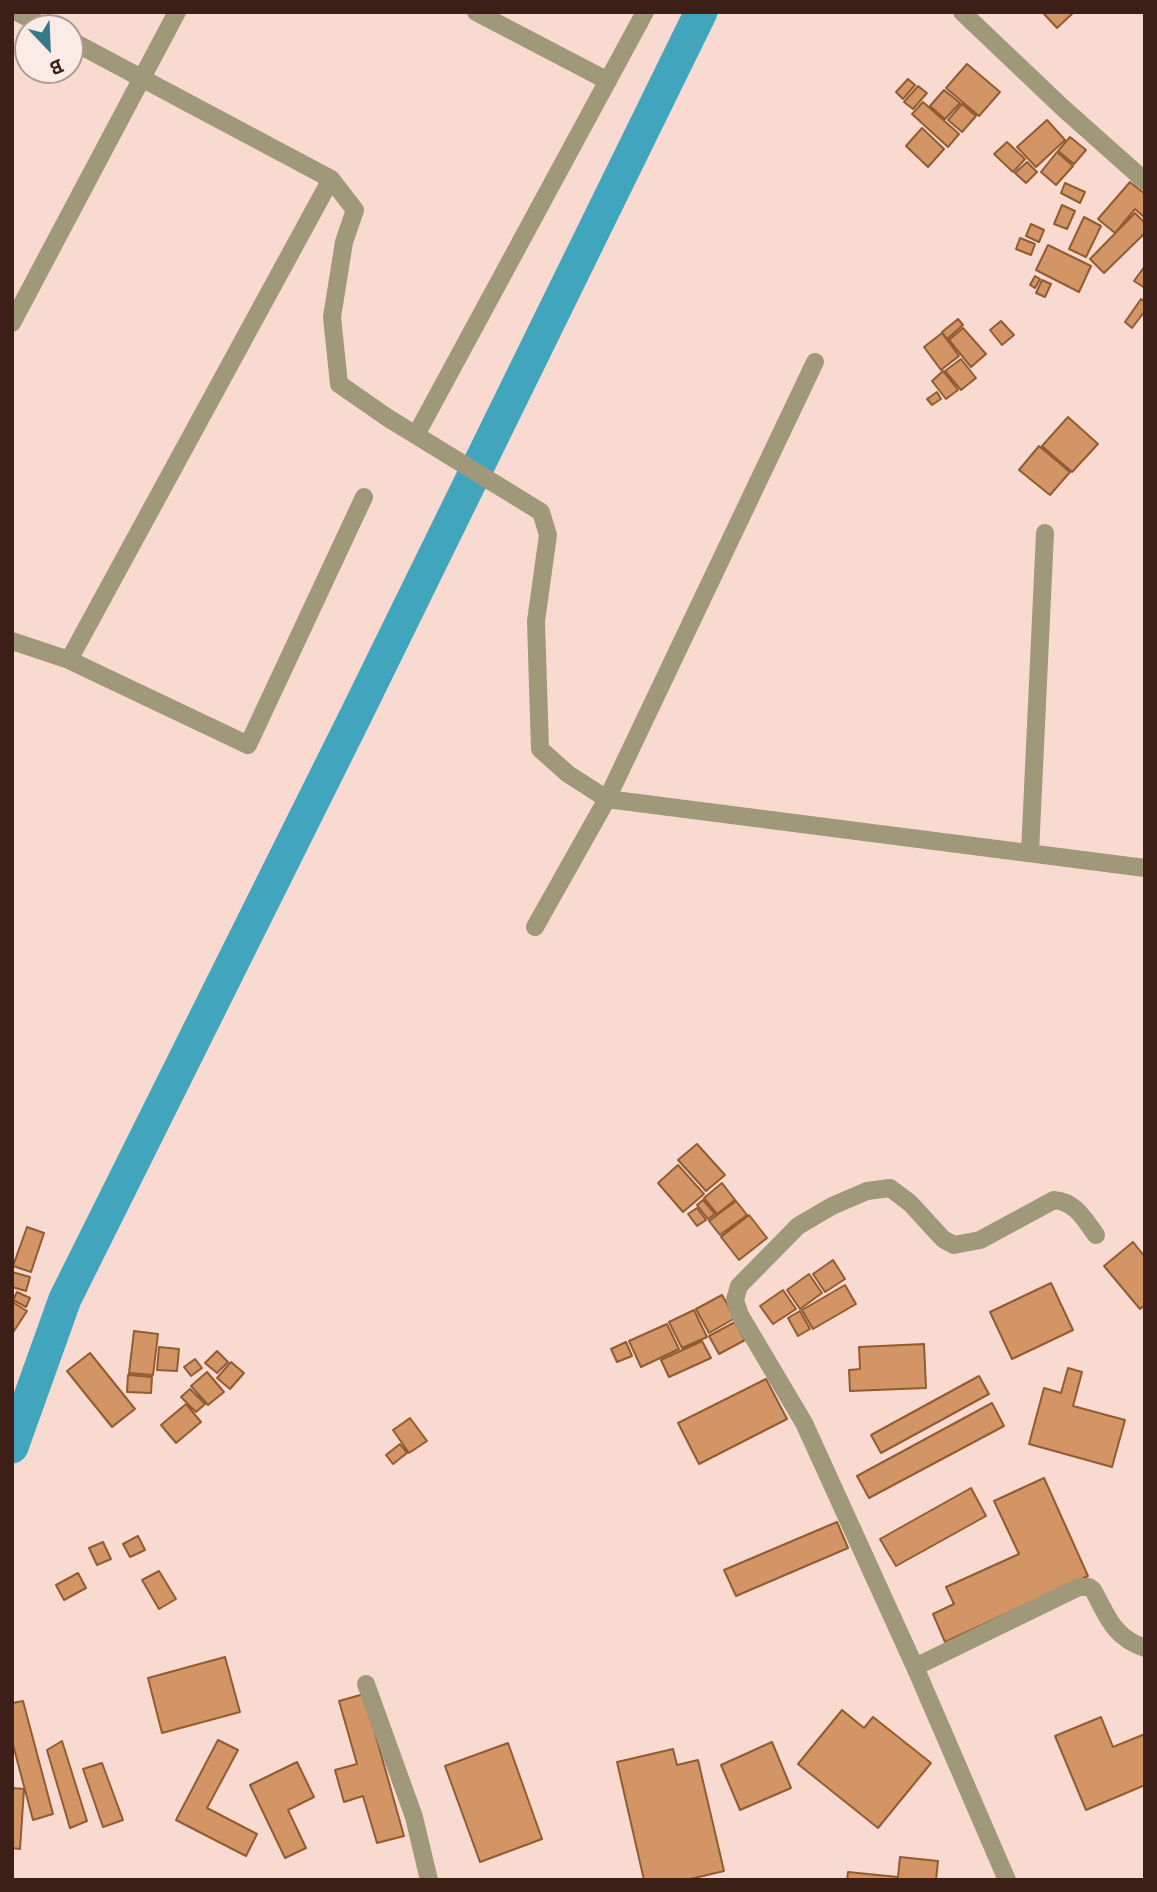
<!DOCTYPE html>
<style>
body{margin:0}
#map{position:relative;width:1157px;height:1892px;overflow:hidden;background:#f9dad1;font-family:"Space Grotesk",sans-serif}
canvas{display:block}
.frame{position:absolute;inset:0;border:14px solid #3c2018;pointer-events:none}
.north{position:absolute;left:14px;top:14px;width:70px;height:70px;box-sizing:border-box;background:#fbebe7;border:2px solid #af9a94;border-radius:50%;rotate:157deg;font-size:19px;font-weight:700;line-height:28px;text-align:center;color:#3c2018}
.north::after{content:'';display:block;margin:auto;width:24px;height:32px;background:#36798a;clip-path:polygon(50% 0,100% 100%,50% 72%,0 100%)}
</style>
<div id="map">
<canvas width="1157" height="1892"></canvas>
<div class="frame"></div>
<div class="north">B</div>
</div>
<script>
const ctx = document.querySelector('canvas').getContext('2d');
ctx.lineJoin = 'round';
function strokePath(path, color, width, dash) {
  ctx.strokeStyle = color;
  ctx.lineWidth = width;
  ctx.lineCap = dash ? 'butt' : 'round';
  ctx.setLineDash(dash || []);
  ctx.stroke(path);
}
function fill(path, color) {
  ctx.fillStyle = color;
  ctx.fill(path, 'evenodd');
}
const canal = new Path2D(`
 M12,1447L65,1299L356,715L701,12`);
const building = new Path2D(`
 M1046,12H1074L1057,28L1044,14Z
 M967,64L1000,92L979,116L946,88Z
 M908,79L915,85L903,99L896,92Z
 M918,86L927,93L913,109L904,102Z
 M944,90L960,103L945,119L930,106Z
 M923,102L959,134L948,147L912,114Z
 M962,104L976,116L962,132L948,120Z
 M1047,120L1065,140L1036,167L1017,147Z
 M922,128L944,149L928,167L906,146Z
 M1070,137L1086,150L1074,164L1058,151Z
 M1007,142L1025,159L1013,172L994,154Z
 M1057,152L1073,166L1056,185L1041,172Z
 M1027,162L1037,172L1026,183L1015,173Z
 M1130,182L1145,194V218L1135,209L1115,233L1098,219Z
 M1065,183L1085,192L1080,203L1061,193Z
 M1062,205L1075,211L1067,229L1054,224Z
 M1135,213L1145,223V233L1104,273L1090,259Z
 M1084,217L1101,226L1086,257L1069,249Z
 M1031,224L1044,230L1039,242L1026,236Z
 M1020,238L1035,244L1031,255L1016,249Z
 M1048,245L1091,266L1079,292L1036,270Z
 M1145,266V288L1134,281Z
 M1035,276L1040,279L1035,288L1030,285Z
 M1042,280L1051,284L1045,297L1036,293Z
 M1141,299L1145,302V311L1132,328L1125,322Z
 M958,319L963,325L947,339L942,332Z
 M1001,321L1014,335L1002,345L990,330Z
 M963,328L986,354L971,367L949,340Z
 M942,333L959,356L941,370L924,347Z
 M961,359L976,378L961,390L945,371Z
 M943,371L958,390L946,399L932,381Z
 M937,392L941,399L932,405L927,399Z
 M1068,417L1098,444L1072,472L1042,446Z
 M1039,446L1070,472L1050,495L1019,470Z
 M697,1144L725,1175L706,1191L678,1160Z
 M678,1165L704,1194L683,1212L658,1183Z
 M722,1183L735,1200L717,1214L704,1198Z
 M703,1200L715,1214L708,1219L697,1205Z
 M736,1201L747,1215L720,1235L709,1221Z
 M697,1208L706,1220L697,1226L688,1214Z
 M749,1215L767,1238L739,1260L721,1237Z
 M27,1227L44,1233L31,1272L13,1266Z
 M1133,1242L1145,1257V1305L1140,1309L1104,1266Z
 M833,1260L845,1279L825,1292L813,1274Z
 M12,1272L30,1277L26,1291L12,1287Z
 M809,1274L822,1293L800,1309L787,1290Z
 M1051,1283L1073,1330L1012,1359L990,1312Z
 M845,1285L856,1304L813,1329L802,1310Z
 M783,1290L796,1309L773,1324L760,1306Z
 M17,1292L30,1298L26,1307L13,1300Z
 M722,1295L735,1318L709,1333L696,1309Z
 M12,1302L27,1311L12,1334Z
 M694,1310L707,1337L682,1348L669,1322Z
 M800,1311L810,1329L798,1336L788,1318Z
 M735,1322L745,1340L719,1354L709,1336Z
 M667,1324L679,1349L641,1367L629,1341Z
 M134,1331L158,1334L153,1375L129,1373Z
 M702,1341L711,1358L669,1377L661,1360Z
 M626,1342L632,1356L617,1362L611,1349Z
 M924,1344L926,1388L850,1391L849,1370L860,1369L859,1347Z
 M159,1347L179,1349L177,1371L157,1370Z
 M217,1351L228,1362L217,1373L205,1363Z
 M90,1353L135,1409L112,1427L67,1371Z
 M195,1359L202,1368L191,1376L184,1367Z
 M231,1362L244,1373L230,1389L217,1378Z
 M1068,1368L1082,1372L1073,1406L1125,1420L1112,1467L1029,1444L1044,1388L1061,1393Z
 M207,1372L224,1392L208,1405L191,1386Z
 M128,1375L152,1377L151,1393L127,1392Z
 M979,1376L989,1394L881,1453L871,1435Z
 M766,1379L787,1419L699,1464L678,1423Z
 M190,1389L205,1404L196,1412L181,1397Z
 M992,1403L1004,1426L869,1498L857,1476Z
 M186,1404L201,1422L176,1443L161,1425Z
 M410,1418L427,1441L409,1453L393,1430Z
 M400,1444L407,1453L393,1464L386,1455Z
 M1044,1478L1088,1576L945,1642L933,1614L954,1604L946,1587L1019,1554L994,1501Z
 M971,1488L986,1516L896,1566L880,1539Z
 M837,1522L848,1548L736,1596L724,1570Z
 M138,1536L145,1550L130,1557L123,1544Z
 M103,1542L111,1559L97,1565L89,1548Z
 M159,1571L176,1599L159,1609L142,1580Z
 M78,1573L86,1588L64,1600L56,1585Z
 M225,1657L240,1712L162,1733L148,1678Z
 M364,1694L404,1836L377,1843L363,1796L344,1802L335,1770L357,1764L339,1701Z
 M23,1701L53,1814L33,1820L12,1741V1703Z
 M842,1710L864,1728L873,1717L931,1763L878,1828L798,1764Z
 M1101,1717L1113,1747L1145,1734V1785L1086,1810L1055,1736Z
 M218,1740L238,1750L207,1808L257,1834L246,1856L176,1820Z
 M62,1741L87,1821L70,1828L47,1750Z
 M772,1742L791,1788L740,1810L721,1765Z
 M508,1743L542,1839L480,1862L445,1766Z
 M673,1749L677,1765L698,1760L724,1871L686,1880H644L617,1762Z
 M297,1762L314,1797L288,1810L306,1848L285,1858L250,1785Z
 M102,1763L123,1820L103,1827L83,1769Z
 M12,1788L24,1789L20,1849L12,1848Z
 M900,1857L938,1861L936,1880H847L848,1872L898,1877Z`);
const street = new Path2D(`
 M17,12L47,28
 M476,12L608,81
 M962,12L1063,108L1145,181
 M70,40L331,179L355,210L344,242L332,317L339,384L388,418L541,512L548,535L536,621L540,749L568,774L607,799L1145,868
 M12,323L177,12
 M416,435L645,12
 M12,641L69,660L248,745L364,497
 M69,660L331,179
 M1030,853L1045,533
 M535,927L607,799L815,362
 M915,1667L1079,1587H1089L1093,1590C1108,1617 1113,1637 1145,1648
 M366,1684L414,1817L429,1880
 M1007,1880L915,1667L804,1423L740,1315L735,1300L739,1286L798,1226L832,1206L867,1191L890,1188L910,1203L943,1239L954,1245L980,1240L1054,1200C1076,1202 1084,1219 1096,1235`);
strokePath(canal, '#41a5bd', 33);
fill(building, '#d39466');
strokePath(building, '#915c32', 2);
strokePath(street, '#9f9879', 18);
</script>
